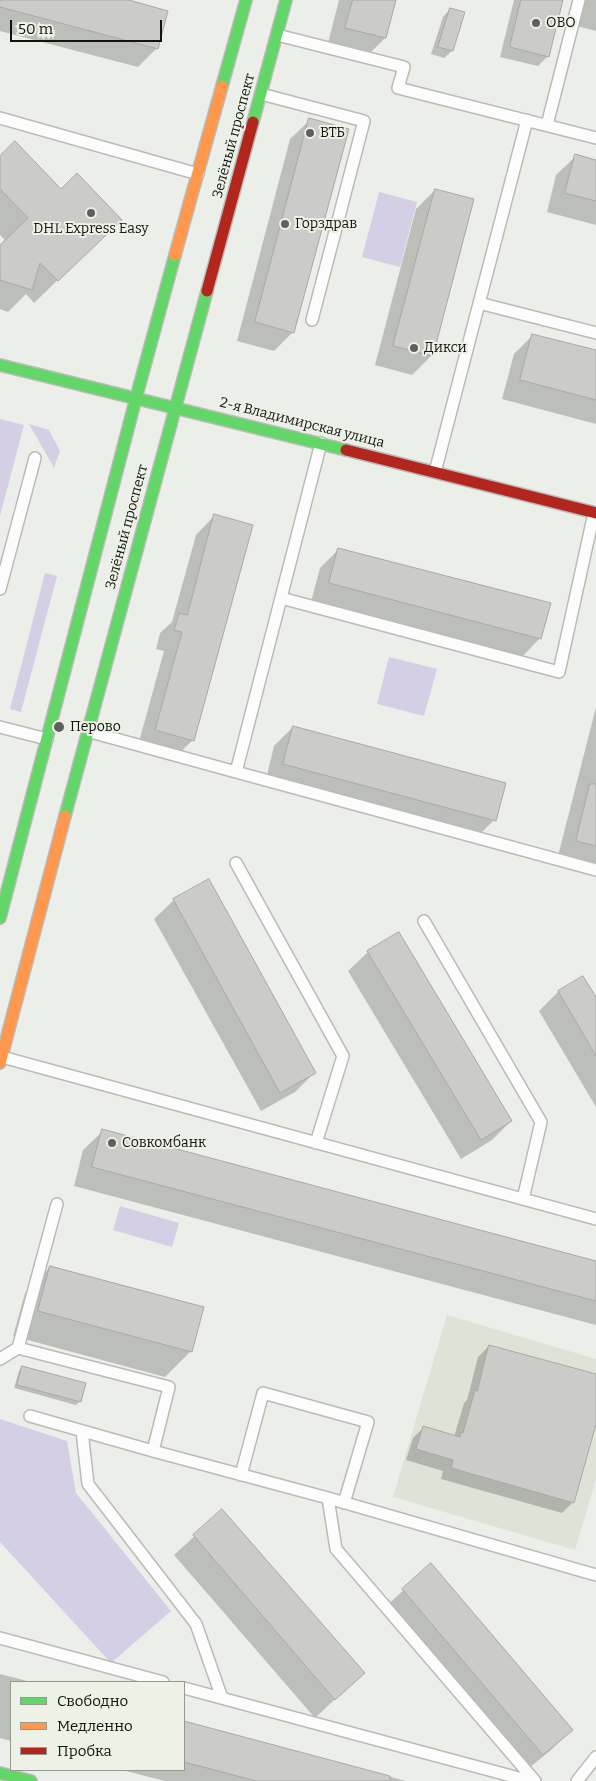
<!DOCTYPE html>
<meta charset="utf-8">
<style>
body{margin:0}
#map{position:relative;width:596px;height:1781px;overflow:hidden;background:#eceee9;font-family:Bitter,serif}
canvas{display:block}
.legend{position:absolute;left:10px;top:1681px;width:175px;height:90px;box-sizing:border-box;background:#edf1e6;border:1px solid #969990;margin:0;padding:6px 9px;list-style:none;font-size:15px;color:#131410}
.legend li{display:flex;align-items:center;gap:10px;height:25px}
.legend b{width:25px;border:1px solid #969990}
.scale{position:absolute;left:10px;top:20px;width:152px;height:22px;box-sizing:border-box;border:2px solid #131410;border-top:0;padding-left:6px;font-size:15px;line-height:18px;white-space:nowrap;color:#131410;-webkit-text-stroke:4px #edf1e6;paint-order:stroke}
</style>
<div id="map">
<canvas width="596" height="1781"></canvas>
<ul class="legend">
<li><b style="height:6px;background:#63d668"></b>Свободно</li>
<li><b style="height:6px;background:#ff974d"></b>Медленно</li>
<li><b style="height:6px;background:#b3261e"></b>Пробка</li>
</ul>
<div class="scale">50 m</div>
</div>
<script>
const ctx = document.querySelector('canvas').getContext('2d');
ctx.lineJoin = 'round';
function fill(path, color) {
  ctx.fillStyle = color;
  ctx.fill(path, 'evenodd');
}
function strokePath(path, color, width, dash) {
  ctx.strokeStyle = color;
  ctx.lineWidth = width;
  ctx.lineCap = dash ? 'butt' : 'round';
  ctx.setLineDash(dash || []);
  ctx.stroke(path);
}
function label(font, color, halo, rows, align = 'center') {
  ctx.font = font + ' Bitter,serif';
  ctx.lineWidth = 4;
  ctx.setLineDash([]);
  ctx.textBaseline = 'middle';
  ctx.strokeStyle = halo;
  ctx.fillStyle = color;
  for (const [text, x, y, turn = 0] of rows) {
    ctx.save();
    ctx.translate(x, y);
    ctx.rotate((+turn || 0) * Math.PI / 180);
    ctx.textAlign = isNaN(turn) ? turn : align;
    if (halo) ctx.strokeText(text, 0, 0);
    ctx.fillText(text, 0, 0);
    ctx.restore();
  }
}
const built = new Path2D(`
 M447,1315L596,1359V1479L575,1550L393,1497Z`);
const green = new Path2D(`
 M379,192L417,202L400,267L362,257Z
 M0,419L24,425L0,516Z
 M29,424L49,430L60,451L54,468Z
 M45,573L57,576L21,712L10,709Z
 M389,657L437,669L424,716L377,704Z
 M120,1206L179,1223L172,1247L113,1230Z
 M0,1419L67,1441L76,1493L171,1611L111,1663L0,1542Z`);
const shadow = new Path2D(`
 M0,0H123L157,48L138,67L0,31Z
 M339,0H395L385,38L366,57L327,47Z
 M514,0H562L548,56L538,66L500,57Z
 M584,0H596V31L577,26Z
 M450,9L452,51L444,58L431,54L443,17Z
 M310,120L293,332L274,351L237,341L290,139Z
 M576,156L596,161V225L547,212L556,175Z
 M0,157L97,242L34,303L26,294L8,312L0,309V247L6,241L0,235Z
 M435,190L473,200L431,356L412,375L375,365L416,209Z
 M533,335L596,352V424L502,399L514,354Z
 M215,515L193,740L173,759L137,749L164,651L156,649L160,633L172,622L196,535Z
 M339,549L540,638L521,658L311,602L320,568Z
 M596,707V868L557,860Z
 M293,727L494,820L475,839L265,783L274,746Z
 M209,881L314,1073L295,1092L261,1111L154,919L174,900Z
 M398,934L511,1121L492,1140L461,1159L348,971L368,952Z
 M583,978L596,1000V1107L539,1011L558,992Z
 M103,1131L596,1262V1325L74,1186L83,1150Z
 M50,1267L191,1351L165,1377L13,1336L25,1293Z
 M489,1346L596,1375V1419L573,1502L562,1513L441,1479L443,1471L406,1460L413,1438L424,1427L454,1437L464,1403L467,1400L478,1357Z
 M22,1367L80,1401L76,1405L14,1388L19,1371Z
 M222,1511L363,1673L315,1718L174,1555Z
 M431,1565L571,1730L552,1749L523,1773L383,1609Z
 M0,1674L31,1682H11V1741L0,1738Z
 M184,1722L406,1781H165L122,1770H184Z`);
const building = new Path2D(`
 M0,0H129L168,11L158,49L0,7Z
 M353,0H396L386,38L345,28Z
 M521,0H563L549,57L510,47Z
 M450,8L465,12L453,51L438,47Z
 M309,118L349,129L294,333L255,322Z
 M15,141L61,189L77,173L122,220L58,281L40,263L32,290L0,280V245L28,218L0,189V156Z
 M575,154L596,160V201L565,193Z
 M435,189L474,199L433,356L393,346Z
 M532,334L596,350V400L520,380Z
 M214,514L253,525L194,741L155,730L182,632L174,630L179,613L187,615Z
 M338,548L551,603L541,639L329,583Z
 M293,726L506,783L496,821L283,764Z
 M590,784H596V846L576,841Z
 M209,879L316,1073L280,1093L173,899Z
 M399,932L512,1121L481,1140L367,951Z
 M583,976L596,997V1056L558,991Z
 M102,1129L596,1261V1301L92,1167Z
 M50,1266L204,1307L192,1352L38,1311Z
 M489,1345L596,1374V1424L574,1503L451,1468L453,1460L416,1449L423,1426L460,1437L461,1432L463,1433L475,1390L477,1391Z
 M22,1366L86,1383L81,1402L17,1385Z
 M222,1509L365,1673L335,1700L193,1535Z
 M431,1563L573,1730L543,1755L402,1589Z
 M184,1721L390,1776V1781H256L184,1762Z`);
const lane = new Path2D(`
 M277,35L404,67L398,88L596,138
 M261,94L364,121L312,320
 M0,118L198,174
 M547,125L579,0
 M479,303L596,333
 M435,472L527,120
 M0,589L35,458
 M281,598L559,672L594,513
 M0,727L47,739
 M87,731L236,772L321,443
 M236,772L596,870
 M236,863L343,1056L316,1143
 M424,921L541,1122L523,1199
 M2,1057L596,1219
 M18,1348L57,1204
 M0,1359L18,1348L169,1387L153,1451
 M30,1416L153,1451L328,1498L596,1575
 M82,1431L88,1484L196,1624L222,1698
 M241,1475L263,1393L368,1422L344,1503
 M328,1498L336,1549L535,1781
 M0,1638L163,1682
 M184,1688L530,1781
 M577,1781L596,1757`);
const fast = new Path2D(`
 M222,86L246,0
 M253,122L286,0
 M0,365L346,450
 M65,816L207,291
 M0,918L136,398L175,255
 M0,1773L31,1781`);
const slow = new Path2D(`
 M175,255L222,86
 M0,1063L65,816`);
const jam = new Path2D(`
 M207,291L253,122
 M346,450L596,513`);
const markers = [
 [536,23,5,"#5f605c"],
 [310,133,5,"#5f605c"],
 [91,213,5,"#5f605c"],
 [285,224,5,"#5f605c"],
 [414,348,5,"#5f605c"],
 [59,727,6,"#5f605c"],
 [112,1143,5,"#5f605c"]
];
const poiNames = [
 ["ОВО",546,23],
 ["ВТБ",320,133],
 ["Горздрав",295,224],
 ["DHL Express Easy",91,229,"center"],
 ["Дикси",424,348],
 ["Перово",70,727],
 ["Совкомбанк",122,1143]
];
const streetNames = [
 ["Зелёный проспект",234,136,-75],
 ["2-я Владимирская улица",302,423,14],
 ["Зелёный проспект",127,527,-75]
];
fill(built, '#dee2d7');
fill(green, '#d5cfe6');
fill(shadow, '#0003');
fill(building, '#cbccc9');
strokePath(building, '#a8a9a5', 1);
strokePath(lane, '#b9bbb7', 14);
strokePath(fast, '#b9bbb7', 14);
strokePath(slow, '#b9bbb7', 14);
strokePath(jam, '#b9bbb7', 14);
strokePath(lane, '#fcfcfc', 11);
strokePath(fast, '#63d668', 11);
strokePath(slow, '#ff974d', 11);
strokePath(jam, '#b3261e', 11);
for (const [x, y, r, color] of markers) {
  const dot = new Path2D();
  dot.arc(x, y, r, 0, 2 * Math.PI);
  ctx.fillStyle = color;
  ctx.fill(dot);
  strokePath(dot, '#edf1e6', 2);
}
label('14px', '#131410', '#edf1e6', poiNames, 'left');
label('14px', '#131410', '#edf1e6', streetNames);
</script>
